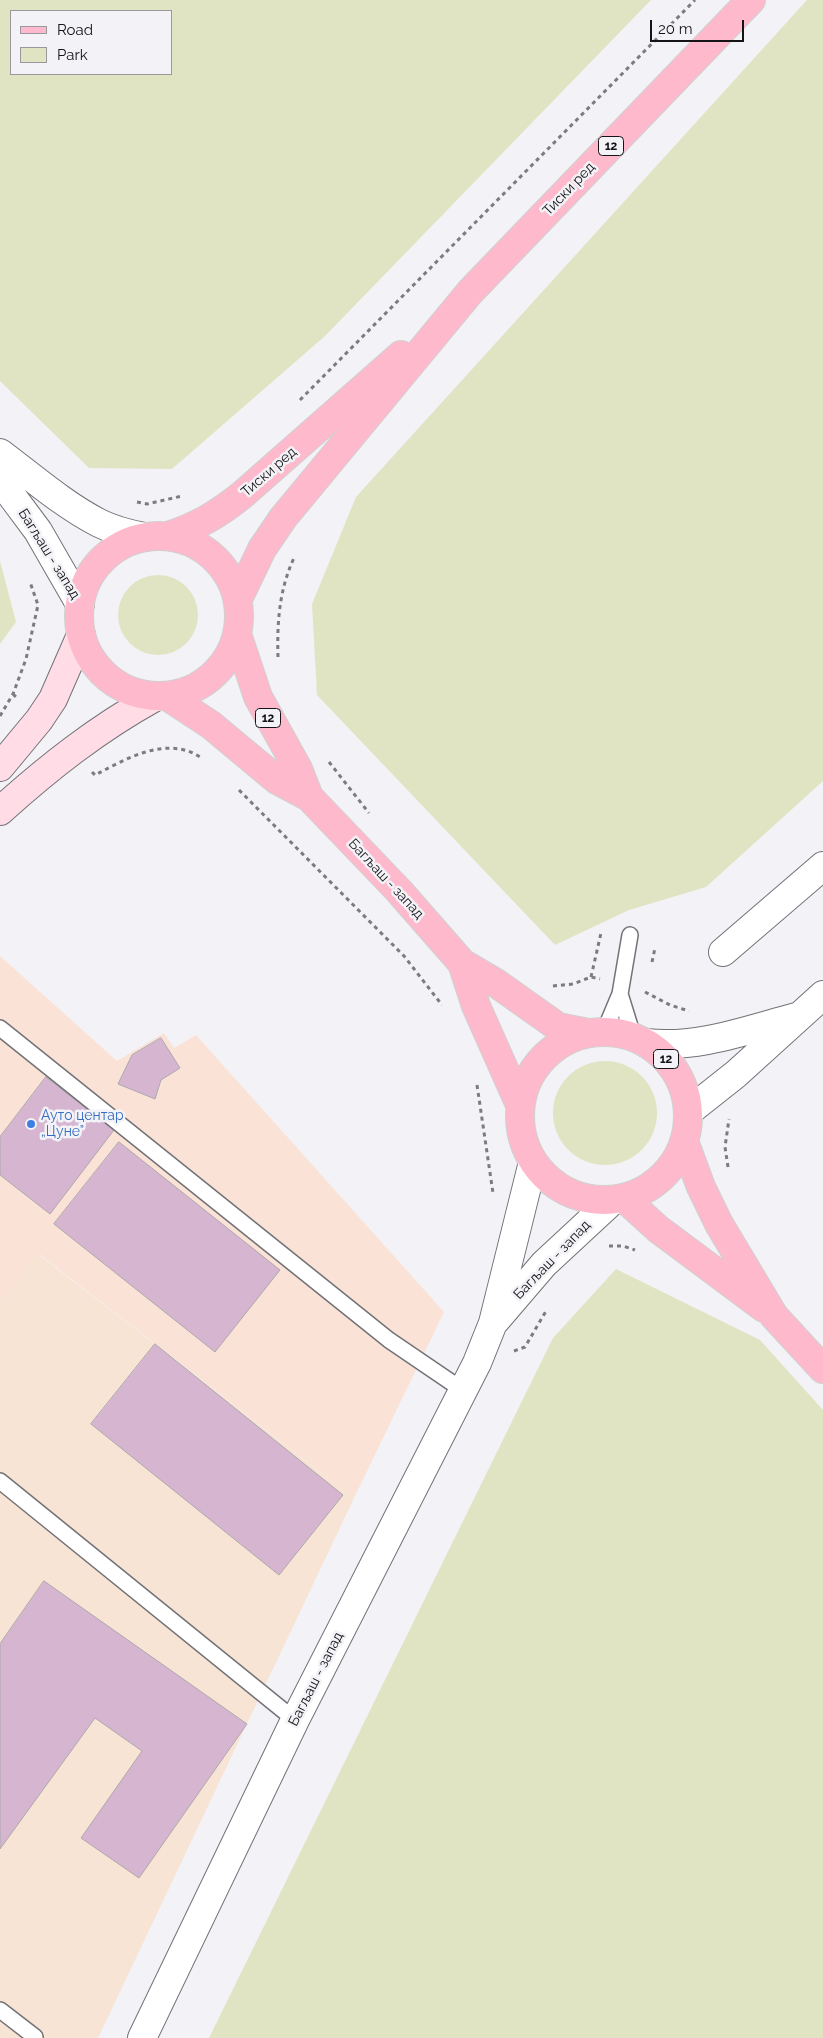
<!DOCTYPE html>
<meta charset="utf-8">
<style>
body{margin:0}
#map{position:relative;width:823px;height:2038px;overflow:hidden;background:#f2f2f7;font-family:Raleway,sans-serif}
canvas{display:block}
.legend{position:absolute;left:10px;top:10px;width:162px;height:65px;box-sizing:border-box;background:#f2f2f7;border:1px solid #99999d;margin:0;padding:6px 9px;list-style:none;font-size:15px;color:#141416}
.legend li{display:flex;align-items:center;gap:10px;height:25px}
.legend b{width:25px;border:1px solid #99999d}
.scale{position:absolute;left:650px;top:20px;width:94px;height:22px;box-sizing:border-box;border:2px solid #141416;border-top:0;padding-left:6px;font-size:15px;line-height:18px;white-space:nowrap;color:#141416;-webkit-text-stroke:4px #f2f2f7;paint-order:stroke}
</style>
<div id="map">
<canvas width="823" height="2038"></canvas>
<ul class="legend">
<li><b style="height:6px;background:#feb9cc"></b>Road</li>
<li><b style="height:14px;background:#e1e4c3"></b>Park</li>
</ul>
<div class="scale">20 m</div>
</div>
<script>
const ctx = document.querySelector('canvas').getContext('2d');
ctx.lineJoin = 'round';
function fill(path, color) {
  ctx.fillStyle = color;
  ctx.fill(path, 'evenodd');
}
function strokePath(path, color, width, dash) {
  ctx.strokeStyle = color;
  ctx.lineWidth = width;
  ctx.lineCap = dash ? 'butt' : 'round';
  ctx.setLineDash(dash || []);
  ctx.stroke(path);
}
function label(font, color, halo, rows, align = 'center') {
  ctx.font = font + ' Raleway,sans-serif';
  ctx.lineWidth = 5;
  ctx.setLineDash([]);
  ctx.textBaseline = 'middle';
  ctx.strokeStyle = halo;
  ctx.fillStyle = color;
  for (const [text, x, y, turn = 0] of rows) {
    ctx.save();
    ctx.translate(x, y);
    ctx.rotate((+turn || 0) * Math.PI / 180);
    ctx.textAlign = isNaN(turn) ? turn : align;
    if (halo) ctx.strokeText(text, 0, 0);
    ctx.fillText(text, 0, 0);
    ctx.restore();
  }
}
const commercial = new Path2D(`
 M0,956L117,1061L164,1033L174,1048L196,1035L444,1312L354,1498L39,1254L0,1302Z`);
const industrial = new Path2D(`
 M38,1254L354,1498L98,2038H0V1302Z`);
const green = new Path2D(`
 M0,0H651L325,336L172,469L89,468L0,381ZM11,11H171V74H11Z
 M807,0H823V781L706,887L629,910L555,945L317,695L312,604L356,497Z
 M0,561L16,622L0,644Z
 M118 615a40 40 0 1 1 80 0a40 40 0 1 1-80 0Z
 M553 1113a52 52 0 1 1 104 0a52 52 0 1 1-104 0Z
 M616,1269L760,1340L823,1410V2038H209L553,1338Z`);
const building = new Path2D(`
 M161,1038L180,1068L161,1080L155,1099L118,1084L132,1055Z
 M46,1077L114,1130L50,1214L0,1175V1137Z
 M119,1142L280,1270L215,1352L54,1224Z
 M155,1344L343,1495L279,1575L91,1424Z
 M44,1581L247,1724L139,1878L81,1838L142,1751L95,1718L0,1849V1644Z`);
const path = new Path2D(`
 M300,400L695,0
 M137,502L147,504L182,496
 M278,657C277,623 279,590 294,558
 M13,694L18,699
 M0,716L13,694L26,659L38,605L30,582
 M329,762L369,813
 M92,772L95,775C126,759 166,735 200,757
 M239,790L404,956L442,1005
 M652,962L655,948
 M591,977L601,933
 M553,986L573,984L591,977L600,979
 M645,992L670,1005L689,1011
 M477,1085L493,1193
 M728,1167L725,1147L729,1119
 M609,1246H623L635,1250
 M514,1351L525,1347L546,1311`);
const service = new Path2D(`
 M620,994L633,1036
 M0,1028L389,1340L464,1391
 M604,1032L620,994L630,935
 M0,1481L295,1720
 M0,2010L35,2037`);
const minor = new Path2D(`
 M0,453C32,477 64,505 99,523C113,530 129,534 144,537
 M0,480L38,531L80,604
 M723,952L823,866`);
const tertiary = new Path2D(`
 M646,1043C697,1049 747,1030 796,1017
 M688,1112L736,1074L823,995
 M496,1320L544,1264L613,1200
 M142,2038L295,1720L477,1363L493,1323L533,1162`);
const secondary = new Path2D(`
 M0,767L39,720L53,699L81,635
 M0,811C49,767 97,729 155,697`);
const primary = new Path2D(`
 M79 616a80 80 0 1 1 160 0a80 80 0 1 1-160 0Z
 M168,536C198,526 217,515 242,495L401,355
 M238,599L262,549L283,518L470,292L751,0
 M237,634L258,697L298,769L309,797
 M167,696L211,725L277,780L309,797L399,891L462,963L496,983L558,1027L588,1033
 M462,963L476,1006L520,1105
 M520 1116a84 84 0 1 1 168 0a84 84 0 1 1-168 0Z
 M684,1141L701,1187L719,1224L774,1316L823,1369
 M624,1198L658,1229L764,1308`);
const markers = [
 [31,1124,5,"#3f7fe0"]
];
const shields = [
 [611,146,25],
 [268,718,25],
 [666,1059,25]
];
const shieldNames = [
 ["12",611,146],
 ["12",268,718],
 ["12",666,1059]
];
const streetNames = [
 ["Тиски ред",569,189,-46],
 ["Тиски ред",269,472,-41],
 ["Багљаш - запад",49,554,58],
 ["Багљаш - запад",386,879,47],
 ["Багљаш - запад",552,1260,-46],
 ["Багљаш - запад",316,1679,-63]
];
const shopNames = [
 ["Ауто центар",41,1116],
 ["„Цуне”",41,1132]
];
fill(commercial, '#fae3d6');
fill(industrial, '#f8e4d5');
fill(green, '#e1e4c3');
fill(building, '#d6b5d1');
strokePath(building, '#ada9ac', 1);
strokePath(service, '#727277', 18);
strokePath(minor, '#727277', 30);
strokePath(tertiary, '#727277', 30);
strokePath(secondary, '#727277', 30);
strokePath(primary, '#d0d0d0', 30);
strokePath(path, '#7c7c7f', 3, [4, 4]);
strokePath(service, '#fff', 15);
strokePath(minor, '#fff', 28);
strokePath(tertiary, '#fff', 28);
strokePath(secondary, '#ffdce6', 28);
strokePath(primary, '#feb9cc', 28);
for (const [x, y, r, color] of markers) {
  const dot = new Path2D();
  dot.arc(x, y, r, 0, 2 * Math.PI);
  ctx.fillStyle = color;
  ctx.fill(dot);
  strokePath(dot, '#f2f2f7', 2);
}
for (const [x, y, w] of shields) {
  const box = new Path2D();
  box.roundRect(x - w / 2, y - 9.5, w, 19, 4);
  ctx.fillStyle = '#f2f2f7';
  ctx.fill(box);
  strokePath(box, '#141416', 1);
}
label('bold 12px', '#141416', null, shieldNames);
label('14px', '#141416', '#f2f2f7', streetNames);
label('14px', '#366cbe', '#f2f2f7', shopNames, 'left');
</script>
